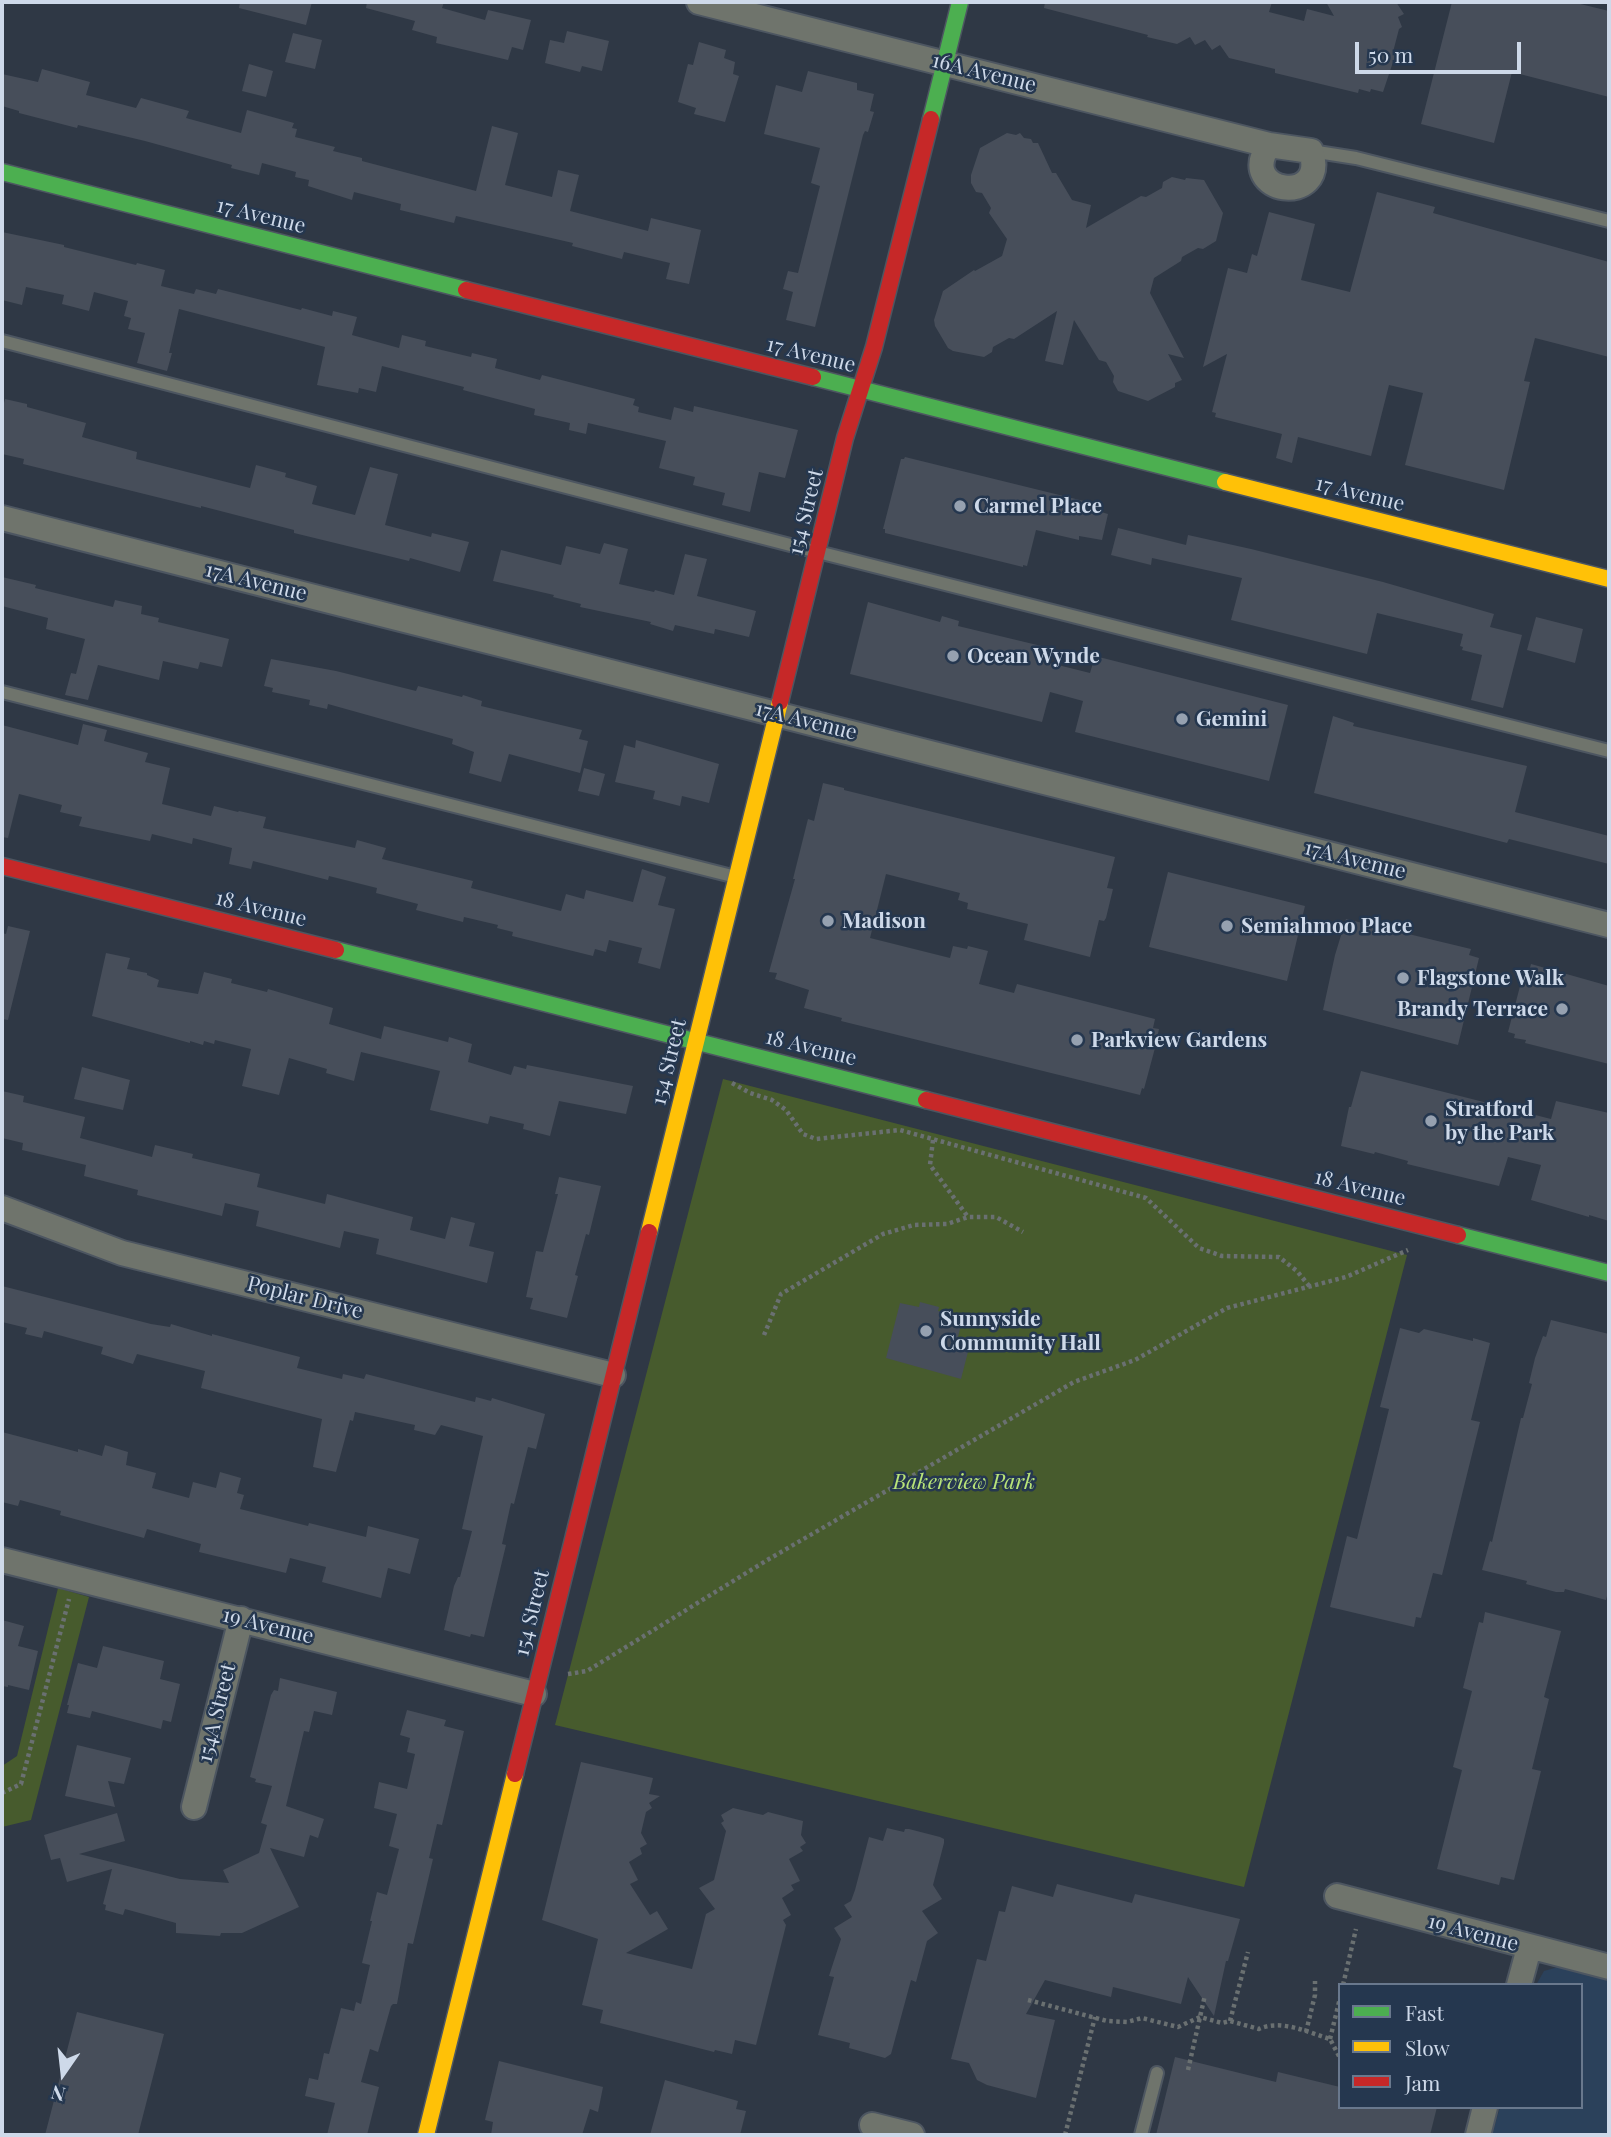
<!DOCTYPE html>
<style>
body{margin:0}
#map{position:relative;width:1611px;height:2137px;overflow:hidden;background:#2f3845;font-family:"Playfair Display",serif}
canvas{display:block}
.frame{position:absolute;inset:0;border:4px solid #ced9e9;pointer-events:none}
.legend{position:absolute;left:1338px;top:1983px;width:245px;height:126px;box-sizing:border-box;background:#25374f;border:2px solid #69788d;margin:0;padding:9px 12px;list-style:none;font-size:21px;color:#ced9e9}
.legend li{display:flex;align-items:center;gap:14px;height:35px}
.legend b{width:35px;border:2px solid #69788d}
.north{position:absolute;left:28px;top:2039px;width:70px;height:70px;-webkit-text-stroke:5px #25374f;paint-order:stroke;rotate:194deg;font-size:19px;font-weight:700;line-height:28px;text-align:center;color:#ced9e9}
.north::after{content:'';display:block;margin:auto;width:24px;height:32px;background:#ced9e9;clip-path:polygon(50% 0,100% 100%,50% 72%,0 100%)}
.scale{position:absolute;left:1355px;top:42px;width:166px;height:32px;box-sizing:border-box;border:4px solid #ced9e9;border-top:0;padding-left:9px;font-size:21px;line-height:24px;white-space:nowrap;color:#ced9e9;-webkit-text-stroke:5px #25374f;paint-order:stroke}
</style>
<div id="map">
<canvas width="1611" height="2137"></canvas>
<div class="frame"></div>
<ul class="legend">
<li><b style="height:9px;background:#4caf50"></b>Fast</li>
<li><b style="height:9px;background:#ffc107"></b>Slow</li>
<li><b style="height:9px;background:#c62828"></b>Jam</li>
</ul>
<div class="north">N</div>
<div class="scale">50 m</div>
</div>
<script>
const ctx = document.querySelector('canvas').getContext('2d');
ctx.lineJoin = 'round';
function fill(path, color) {
  ctx.fillStyle = color;
  ctx.fill(path, 'evenodd');
}
function strokePath(path, color, width, dash) {
  ctx.strokeStyle = color;
  ctx.lineWidth = width;
  ctx.lineCap = dash ? 'butt' : 'round';
  ctx.setLineDash(dash || []);
  ctx.stroke(path);
}
function label(font, color, halo, rows, align = 'center') {
  ctx.font = font + ' "Playfair Display",serif';
  ctx.lineWidth = 5;
  ctx.setLineDash([]);
  ctx.textBaseline = 'middle';
  ctx.strokeStyle = halo;
  ctx.fillStyle = color;
  for (const [text, x, y, turn = 0] of rows) {
    ctx.save();
    ctx.translate(x, y);
    ctx.rotate((+turn || 0) * Math.PI / 180);
    ctx.textAlign = isNaN(turn) ? turn : align;
    if (halo) ctx.strokeText(text, 0, 0);
    ctx.fillText(text, 0, 0);
    ctx.restore();
  }
}
const built = new Path2D(`
 M1558,1967L1609,1972V2135H1492L1500,2107H1581V1985H1536L1544,1971Z`);
const green = new Path2D(`
 M723,1079L1407,1255L1244,1887L555,1725Z
 M58,1588L89,1597L31,1820L2,1827V1766L17,1756Z`);
const building = new Path2D(`
 M240,2H312L306,25L239,8Z
 M367,2H444L442,8L485,20L488,10L531,20L523,50L512,47L508,60L436,43L437,37L412,30L415,21L366,8Z
 M1045,2H1272L1269,12L1304,21L1307,9L1334,16L1326,2H1396L1404,14L1398,17L1402,27L1399,29L1393,52L1396,53L1383,92L1371,89L1370,92L1359,89L1358,93L1275,73V69L1229,58L1220,45L1212,50L1205,40L1195,45L1190,37L1177,44L1147,37L1148,35L1044,8Z
 M1452,2H1572L1609,11V97L1512,72L1494,143L1421,124Z
 M567,31L609,41L602,71L582,66L580,72L545,63L550,40L564,43Z
 M293,33L322,40L315,69L285,62Z
 M699,42L726,50L724,58L735,62L733,74L739,76L725,122L694,114L696,108L678,102L688,64L693,65Z
 M249,64L273,71L266,97L242,91Z
 M42,69L90,82L86,95L136,108L141,98L189,111L186,118L241,133L247,110L294,123L292,128L297,129L295,137L335,147L333,151L362,158V161L476,191L492,126L518,133L505,185L552,197L558,170L579,175L570,211L648,231L651,218L701,230L689,284L666,279L670,263L624,252L622,259L572,246L573,243L456,216L454,223L400,210L401,204L354,192L352,200L308,186L309,180L295,177L296,172L262,163L259,175L231,168L232,165L145,141L78,125L77,128L19,113V111L2,106V74L38,82Z
 M808,71L857,83V90L874,94L870,111L874,112L868,132L865,131L863,135L815,327L786,320L793,292L783,289L788,271L798,273L820,186L811,183L820,148L764,134L776,85L802,92Z
 M1007,133L1016,135L1020,133L1024,138L1031,139L1033,143H1038L1052,173H1056L1072,200L1091,205L1086,228L1141,196L1146,197L1162,188L1163,182L1172,177L1185,180L1186,178L1204,180L1223,213L1216,241L1203,249L1198,248L1182,257L1181,261L1154,278L1150,293L1184,358L1168,354L1182,380L1175,383V387L1148,401L1118,391L1113,382L1114,376L1106,362L1099,360L1074,320L1063,365L1045,361L1057,311L1014,339L1009,338L993,347L992,352L984,357L953,351L948,348L935,326L934,320L943,291L974,270L975,271L1002,256L1007,239L989,213L991,208L982,193L976,192L971,183V175L980,148Z
 M1377,192L1435,207L1433,213L1609,262V357L1535,338L1524,381L1530,382L1504,490L1405,465L1423,393L1389,385L1371,456L1298,437L1292,463L1276,458L1282,434L1215,417L1216,413L1212,412L1227,354L1203,367L1228,268L1247,273L1252,254L1257,256L1269,212L1315,224L1301,280L1350,292Z
 M2,232L64,245V247L136,265L137,263L165,270L161,286L194,294L196,289L216,294L218,289L301,310L302,308L332,316L333,311L357,317L352,335L399,348L402,335L426,341L425,346L471,357L472,353L497,359L495,368L540,380L542,375L635,399L633,405L639,407L638,412L671,420L674,407L693,412L694,406L798,430L785,478L759,472L750,512L722,505L725,493L693,485L695,477L659,468L666,441L588,423L586,434L569,430L570,423L534,415L535,409L463,390L464,387L382,366L376,392L359,388L358,393L317,385L325,347L179,309L169,353H172L167,371L137,363L145,333L128,329L131,318L124,316L128,301L94,292L89,311L62,304L64,295L26,287L22,305L2,300Z
 M5,399L27,404V407L86,423L82,437L137,452L136,459L250,488L256,465L286,473L285,477L317,486L312,504L355,515L370,467L398,474L385,525L431,537L432,533L469,542L460,572L410,558L409,561L294,533V530L201,506V508L23,464L24,459L2,454V411Z
 M905,457L1096,504L1094,510L1108,514L1102,540L1079,536V540L1036,530L1027,566L1023,565V567L885,533V529H883L901,459H904Z
 M1118,528L1186,545L1188,535L1251,549L1383,582L1494,614L1490,627L1522,635L1503,708L1471,700L1482,655L1462,650L1463,647L1460,646L1463,634L1377,613L1367,654L1231,620L1242,578L1152,558L1151,565L1111,555Z
 M604,543L628,549L619,584L654,592L655,590L674,595L685,554L707,559L697,596L756,611L749,637L715,629L714,634L675,625L673,631L650,624L651,622L580,607L581,604L553,597L554,595L493,581L501,550L561,565L566,546L600,554Z
 M2,577L36,585L35,588L113,607L115,600L142,606L141,614L159,618L158,622L229,639L222,667L200,662L198,669L163,661L159,680L98,665L88,700L65,695L71,673L76,674L85,639L46,629L48,618L2,606Z
 M868,602L940,622L942,616L959,621L958,626L1054,649L1050,663L1090,673L1095,656L1288,705L1269,781L1075,732L1083,701L1050,692L1042,722L850,674Z
 M1536,617L1583,629L1575,663L1527,650Z
 M271,659L336,671L416,691L418,686L462,697L463,695L482,701L481,706L582,730L579,739L588,741L580,773L509,754L501,782L469,773L474,752L452,744L453,739L328,704L327,709L309,705L310,700L272,692L273,688L264,686Z
 M1333,716L1354,723L1353,726L1527,766L1515,812L1609,836V864L1509,839L1507,843L1314,793Z
 M83,724L107,730L104,741L148,753L145,762L170,768L162,804L211,816L214,806L238,812L239,811L266,817L263,828L355,848L357,840L386,848L382,859L473,881L471,888L561,911L566,894L584,899L586,890L633,902L642,869L666,877L658,905L675,909L660,969L638,963L642,948L609,940L606,952L595,949L593,956L512,936L513,932L497,928L498,925L464,917L463,922L416,910L418,904L376,893L377,888L329,876L328,880L253,861L251,869L229,864L232,848L193,838L192,844L152,834L150,841L79,826L82,817L60,812L62,805L19,794L8,838L2,837V725L78,745Z
 M636,740L719,764L709,803L682,796L680,806L653,799L655,791L615,782L624,745L635,748Z
 M584,768L605,774L599,796L578,791Z
 M823,783L844,788V790L1115,857L1107,888L1113,889L1106,918L1104,921L1099,920L1090,957L1024,940L1028,924L967,909L968,903L958,900L960,893L886,874L870,938L950,958L953,946L967,949L968,946L988,951L979,984L1014,993L1017,984L1155,1019L1153,1028L1159,1029L1157,1038L1161,1046L1155,1048L1144,1089L1142,1088L1140,1095L841,1021L842,1018L804,1008L809,990L775,979L777,973L769,972L795,879H793L808,819L814,821Z
 M1168,872L1305,906L1287,981L1149,947Z
 M1346,919L1471,949L1469,955L1479,958L1458,1045L1323,1010L1335,955Z
 M8,926L30,931L8,1020L2,1019V933L6,934Z
 M106,953L130,958L127,969L147,973V975L159,980L157,987L198,994L204,972L232,979L231,983L267,992L268,989L333,1008L329,1024L381,1039L384,1026L448,1042L449,1037L472,1044L468,1062L511,1075L514,1066L526,1069L527,1065L633,1086L626,1114L559,1101L550,1136L523,1129L524,1124L490,1116L488,1124L430,1110L440,1071L361,1052L354,1081L326,1073L327,1069L289,1058L279,1095L242,1086L251,1049L215,1040L214,1044L204,1041L203,1045L190,1041V1043L92,1016Z
 M1531,964L1609,986V1064L1525,1043L1526,1040L1514,1038L1515,1034L1508,1032L1524,971L1529,972Z
 M82,1067L130,1080L123,1110L74,1099Z
 M1361,1071L1551,1119L1556,1101L1609,1113V1221L1589,1215V1217L1531,1200L1541,1165L1508,1157L1499,1186L1407,1164L1408,1161L1375,1152L1374,1154L1341,1146L1349,1107H1351Z
 M2,1091L24,1096L23,1102L85,1117L80,1138L152,1157L155,1145L193,1154L192,1158L260,1174L257,1187L325,1204L327,1194L413,1217L410,1230L445,1239L451,1217L475,1223L469,1246L494,1252L487,1283L376,1254L379,1239L344,1231L340,1248L256,1226L259,1211L225,1203L222,1216L137,1195L138,1190L84,1176L86,1165L22,1150L23,1143L2,1138Z
 M559,1177L601,1186L589,1235L586,1234L575,1275L578,1276L567,1318L530,1309L533,1298L526,1297L536,1251L543,1252L558,1194H555Z
 M2,1286L151,1324L170,1327L171,1324L212,1336V1334L300,1357L297,1368L342,1379L343,1374L364,1379L366,1374L475,1402L476,1397L491,1401L492,1398L545,1414L536,1449L528,1447L514,1504L511,1503L502,1544L506,1545L484,1637L471,1634L470,1637L444,1630L454,1586L458,1577H460L472,1531L462,1529L483,1436L441,1425L435,1435L414,1430L415,1425L355,1412L353,1421L350,1420L336,1472L313,1467L322,1419L201,1388L205,1371L137,1354L133,1364L101,1354L103,1347L84,1342L44,1331L42,1338L25,1334L27,1328L2,1322Z
 M920,1302L939,1307L938,1311L963,1317L956,1345L969,1348L961,1379L886,1358L900,1303L919,1307Z
 M1551,1320L1609,1334V1588L1606,1600L1565,1589L1564,1592H1556L1526,1584L1527,1581L1482,1570L1490,1541L1492,1542L1521,1418H1523L1532,1384L1529,1383L1535,1358L1543,1336L1546,1337Z
 M1400,1328L1419,1333L1424,1329L1473,1341V1338L1490,1343L1471,1420L1480,1422L1442,1575L1433,1573L1421,1618L1416,1617L1414,1627L1330,1607L1347,1536L1357,1539L1389,1409L1380,1407Z
 M2,1432L78,1452V1449L102,1456L105,1445L128,1452L126,1465L156,1473L152,1488L189,1498L193,1482L216,1488L220,1472L241,1478L237,1493L244,1495L240,1509L308,1526L309,1523L366,1537L368,1526L419,1539L410,1574L388,1568L381,1598L322,1582L326,1567L290,1558L286,1573L199,1552L201,1544L147,1529L144,1538L60,1515L61,1511L20,1500L18,1506L2,1502Z
 M1485,1612L1561,1631L1544,1697L1549,1699L1532,1769L1541,1771L1514,1880L1501,1877L1499,1885L1437,1869L1462,1770L1453,1767L1472,1691L1463,1688L1479,1622L1483,1623Z
 M2,1620L24,1626L18,1646L38,1651L29,1690L8,1685V1687L2,1686Z
 M103,1646L164,1661L160,1679L180,1684L171,1722L163,1720L161,1729L92,1711L90,1718L67,1713L69,1705H67L78,1663L97,1668Z
 M280,1678L337,1692L332,1715L314,1711L309,1732L304,1731L286,1806L324,1819L318,1838L310,1835L304,1857L270,1848L299,1907L242,1933H221L220,1936L176,1933V1923L125,1909L123,1915L105,1910L106,1905L103,1904L112,1869L67,1882L60,1858L51,1860L44,1835L117,1813L125,1841L79,1854L180,1879L229,1883L223,1870L259,1853L267,1825L261,1823L272,1786L255,1782L256,1779L250,1777L271,1695L274,1690L278,1691Z
 M407,1710L446,1720L444,1726L464,1731L442,1825L437,1824L429,1858L433,1859L413,1944L408,1943L397,2004H393L391,2006L378,2052L370,2049L361,2082L379,2087L367,2135H327L335,2103L305,2096L309,2078L318,2080L324,2053L329,2054L341,2008L354,2011L356,2002L361,2004L370,1965L362,1963L372,1921H370L377,1892L387,1895L399,1849L389,1846L397,1814L374,1808L379,1782L407,1789L415,1754L407,1752L410,1738L400,1735Z
 M77,1745L131,1758L124,1784L108,1781L115,1807L65,1796Z
 M581,1762L653,1778L649,1794L660,1796L649,1803L652,1808L646,1812L641,1833L647,1844L640,1848L642,1854L629,1862L638,1880L630,1884L650,1915L657,1911L668,1929L626,1953L692,1969L706,1914L715,1909L699,1888L714,1880L726,1831L721,1823L724,1821L721,1815L733,1808L763,1815L768,1812L803,1821L801,1835L806,1843L800,1847L803,1851L789,1859L800,1881L791,1885L794,1890L782,1898L791,1915L783,1920L786,1925L756,2045L735,2040L732,2054L715,2050L714,2052L600,2023L603,2010L582,2005L598,1939L542,1920Z
 M887,1828L904,1832L905,1829H909L940,1837L944,1839V1843L933,1885L942,1899L922,1911L938,1933L927,1941L916,1982L911,1980L891,2054L885,2058L849,2048L850,2043L818,2035L834,1977L829,1976L841,1939L834,1928L852,1917L844,1905L851,1901L855,1890L869,1837L883,1841Z
 M1057,1884L1132,1903L1135,1894L1240,1919L1228,1961H1226L1214,2016L1188,1977L1181,2004L1113,1987L1111,1997L1045,1980L1026,2014L1055,2020L1036,2098L987,2085L977,2080L969,2063L951,2059L977,1959L986,1961L999,1911L1005,1912L1012,1886L1053,1897Z
 M77,2012L164,2034L138,2135H45Z
 M1175,2057L1276,2082L1278,2072L1340,2087V2107H1437L1430,2135H1156Z
 M499,2061L603,2087L598,2112L590,2109L582,2135H491L493,2122L485,2120Z
 M665,2080L738,2101L736,2109L746,2111L740,2135H650Z`);
const path = new Path2D(`
 M732,1083L750,1093L772,1100L786,1110L803,1134L816,1139L900,1130L1146,1198L1199,1248L1222,1256L1279,1257L1297,1271L1310,1287
 M933,1140L930,1165L968,1217
 M764,1335L781,1294L883,1234L914,1225L947,1224L968,1217H996L1023,1232
 M568,1674L587,1671L769,1559L1074,1382L1135,1360L1227,1308L1346,1277L1408,1250
 M2,1793L21,1784L69,1599
 M1343,1985L1356,1929
 M1028,2000L1107,2021L1127,2022L1142,2018L1178,2027L1200,2017L1222,2023L1230,2021L1259,2029C1281,2019 1307,2032 1330,2039L1340,2058
 M1230,2021L1248,1952
 M1306,2032L1315,1995V1981
 M1330,2039L1340,1998
 M1188,2070L1205,1995
 M1065,2135L1095,2017`);
const lane = new Path2D(`
 M1311,151L1356,158L1609,221
 M2,341L798,547L1609,751
 M2,692L736,877
 M1141,2135L1157,2073`);
const street = new Path2D(`
 M699,2L1269,145
 M1269,145L1311,151C1329,207 1235,194 1269,145Z
 M2,518L1609,925
 M2,1208L122,1253L613,1375
 M2,1560L534,1694
 M194,1807L241,1619
 M1337,1896L1609,1967
 M1519,1985L1529,1948
 M872,2125L912,2135
 M1478,2135L1485,2107`);
const fast = new Path2D(`
 M931,119L960,2
 M2,172L466,290
 M813,377L1225,482
 M336,950L926,1100
 M1458,1235L1609,1273`);
const slow = new Path2D(`
 M1225,482L1609,579
 M649,1232L780,702
 M426,2135L515,1774`);
const jam = new Path2D(`
 M466,290L813,377
 M780,702L845,438L874,347L931,119
 M2,866L336,950
 M926,1100L1458,1235
 M515,1774L649,1232`);
const markers = [
 [960,506,7,"#96a1b0"],
 [953,656,7,"#96a1b0"],
 [1182,719,7,"#96a1b0"],
 [828,921,7,"#96a1b0"],
 [1227,926,7,"#96a1b0"],
 [1403,978,7,"#96a1b0"],
 [1562,1009,7,"#96a1b0"],
 [1077,1040,7,"#96a1b0"],
 [1431,1121,7,"#96a1b0"],
 [926,1331,7,"#96a1b0"]
];
const streetNames = [
 ["16A Avenue",984,73,14],
 ["17 Avenue",261,216,14],
 ["17 Avenue",811,355,14],
 ["17 Avenue",1360,494,14],
 ["154 Street",806,512,-76],
 ["17A Avenue",256,582,14],
 ["17A Avenue",806,721,14],
 ["17A Avenue",1355,860,14],
 ["18 Avenue",261,909,14],
 ["18 Avenue",811,1048,14],
 ["154 Street",669,1062,-76],
 ["18 Avenue",1360,1188,14],
 ["Poplar Drive",305,1298,14],
 ["154 Street",532,1613,-76],
 ["19 Avenue",268,1626,14],
 ["154A Street",217,1713,-76],
 ["19 Avenue",1473,1933,15]
];
const poiNames = [
 ["Carmel Place",974,506],
 ["Ocean Wynde",967,656],
 ["Gemini",1196,719],
 ["Madison",842,921],
 ["Semiahmoo Place",1241,926],
 ["Flagstone Walk",1417,978],
 ["Brandy Terrace",1548,1009,"right"],
 ["Parkview Gardens",1091,1040],
 ["Stratford",1445,1109],
 ["by the Park",1445,1133],
 ["Sunnyside",940,1319],
 ["Community Hall",940,1343]
];
const parkNames = [
 ["Bakerview Park",964,1482]
];
fill(built, '#2b415b');
fill(green, '#475b2d');
fill(building, '#474e5a');
strokePath(lane, '#4d5661', 16);
strokePath(street, '#4d5661', 28);
strokePath(fast, '#4d5661', 19);
strokePath(slow, '#4d5661', 19);
strokePath(jam, '#4d5661', 19);
strokePath(path, '#6a7071', 4.5, [3.5, 3.5]);
strokePath(lane, '#6f746c', 12);
strokePath(street, '#6f746c', 24);
strokePath(fast, '#4caf50', 16);
strokePath(slow, '#ffc107', 16);
strokePath(jam, '#c62828', 16);
for (const [x, y, r, color] of markers) {
  const dot = new Path2D();
  dot.arc(x, y, r, 0, 2 * Math.PI);
  ctx.fillStyle = color;
  ctx.fill(dot);
  strokePath(dot, '#25374f', 2.5);
}
label('21px', '#ced9e9', '#25374f', streetNames);
label('bold 21px', '#ced9e9', '#25374f', poiNames, 'left');
label('italic 21px', '#bae579', '#25374f', parkNames);
</script>
